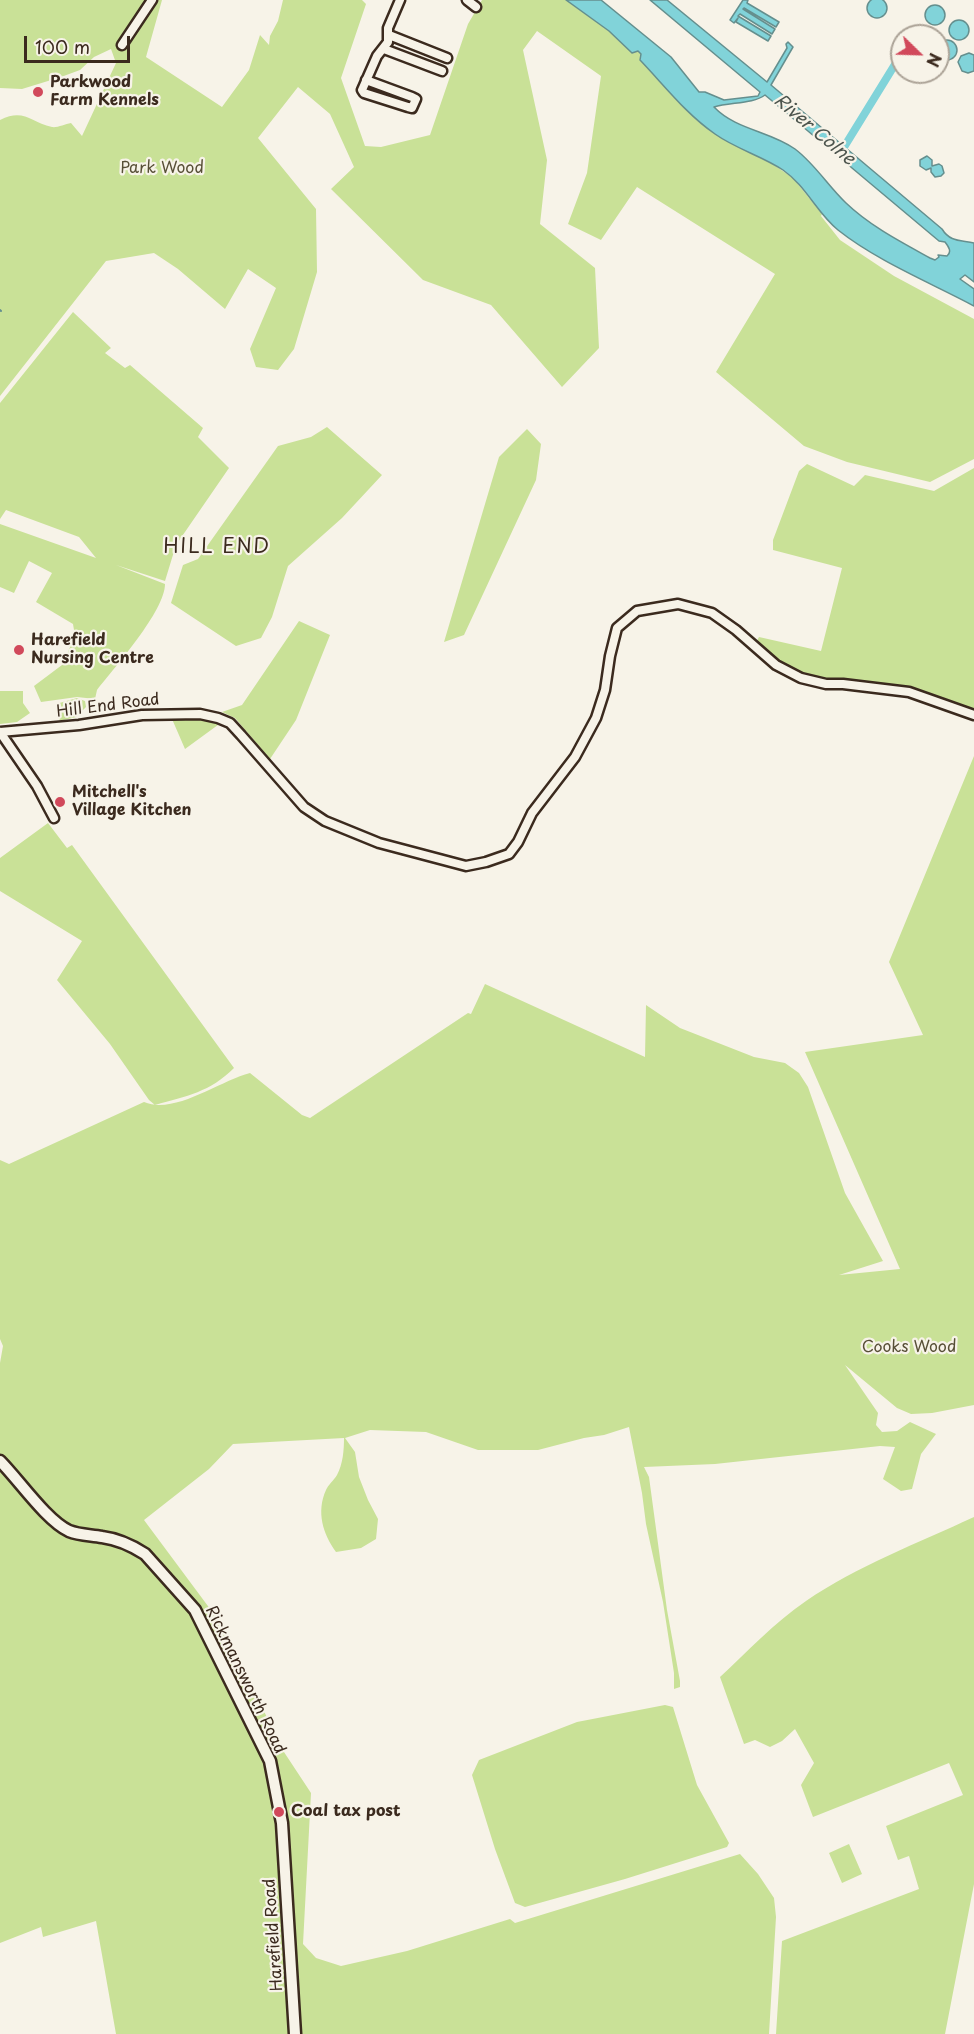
<!DOCTYPE html>
<style>
body{margin:0}
#map{position:relative;width:974px;height:2034px;overflow:hidden;background:#f7f3e8;font-family:"Playpen Sans",sans-serif}
canvas{display:block}
.north{position:absolute;left:890px;top:24px;width:60px;height:60px;box-sizing:border-box;background:#f7f3e8;border:2px solid #aca397;border-radius:50%;rotate:113deg;font-size:16px;font-weight:700;line-height:24px;text-align:center;color:#3b2a1e}
.north::after{content:'';display:block;margin:auto;width:21px;height:27px;background:#d1495b;clip-path:polygon(50% 0,100% 100%,50% 72%,0 100%)}
.scale{position:absolute;left:24px;top:36px;width:106px;height:27px;box-sizing:border-box;border:3px solid #3b2a1e;border-top:0;padding-left:8px;font-size:18px;line-height:21px;white-space:nowrap;color:#3b2a1e;-webkit-text-stroke:4px #f7f3e8;paint-order:stroke}
</style>
<div id="map">
<canvas width="974" height="2034"></canvas>
<div class="north">N</div>
<div class="scale">100 m</div>
</div>
<script>
const ctx = document.querySelector('canvas').getContext('2d');
ctx.lineJoin = 'round';
function fill(path, color) {
  ctx.fillStyle = color;
  ctx.fill(path, 'evenodd');
}
function strokePath(path, color, width, dash) {
  ctx.strokeStyle = color;
  ctx.lineWidth = width;
  ctx.lineCap = dash ? 'butt' : 'round';
  ctx.setLineDash(dash || []);
  ctx.stroke(path);
}
function label(font, color, halo, rows, align = 'center') {
  ctx.font = font + ' "Playpen Sans",sans-serif';
  ctx.lineWidth = 4.5;
  ctx.setLineDash([]);
  ctx.textBaseline = 'middle';
  ctx.strokeStyle = halo;
  ctx.fillStyle = color;
  for (const [text, x, y, turn = 0] of rows) {
    ctx.save();
    ctx.translate(x, y);
    ctx.rotate((+turn || 0) * Math.PI / 180);
    ctx.textAlign = isNaN(turn) ? turn : align;
    if (halo) ctx.strokeText(text, 0, 0);
    ctx.fillText(text, 0, 0);
    ctx.restore();
  }
}
const green = new Path2D(`
 M0,0H162L146,57L222,107L249,70L260,35L269,45L270,36L278,21L283,0H362L366,4L341,78L365,146L381,147L430,135L468,24L482,0H566L609,31L632,53L638,51L641,54L640,60L676,98L793,178L822,214L821,216L840,240L894,276L974,319V459L930,482L847,462L804,446L716,372L775,274L637,187L601,240L568,224L587,173L601,76L537,31L523,50L547,160L540,224L595,268L599,348L562,387L491,305L423,280L331,189L354,167L330,114L298,87L258,138L316,209L317,272L294,349L278,370L256,367L250,349L276,288L248,269L225,309L178,269L154,253L106,261L0,396V120C24,108 30,122 52,127C57,128 65,124 71,123L82,136L116,63L111,49L94,57L80,70L61,77L22,89L0,88Z
 M73,312L111,348L105,353L125,368L130,365L203,428L198,437L229,468L176,545L165,581L116,565L165,584C165,611 115,667 97,690L95,699L77,697L41,702L34,686L62,665L75,636L73,624L36,602L52,573L29,561L14,593L0,587V524L96,558L79,537L6,510L0,519V403Z
 M327,427L382,475L342,518L288,566L272,617L261,638L236,646L171,603L183,565L198,559L278,446L311,437Z
 M527,429L541,444L536,480L464,635L444,642L499,457Z
 M807,464L854,486L865,475L934,491L974,468V713L920,694L809,678L781,666L754,646L759,637L821,651L842,568L773,550V540L799,471Z
 M299,621L330,635L296,720L270,759L235,718L222,712L242,705Z
 M0,691H23V703L30,713L17,722L0,724Z
 M77,698L85,701L86,707L76,717L60,721L56,704Z
 M183,718L222,722L185,749L172,719Z
 M974,756V1405L932,1413L911,1414L897,1408L845,1365L878,1413L876,1425L882,1432L897,1431L910,1422L936,1434L921,1454L912,1489L901,1491L883,1479L895,1447L880,1446L715,1464L644,1467L649,1477L667,1610L680,1681V1687L674,1689V1673L663,1602L646,1524L642,1493L629,1427L604,1435L584,1438L538,1450H478L426,1432L370,1430L345,1438L355,1452L359,1477L368,1500L378,1519L376,1539L361,1548L336,1552C323,1534 316,1512 326,1490C328,1485 334,1480 337,1475C343,1464 344,1450 344,1438L233,1444L209,1469L144,1520L225,1629L282,1749L311,1793L303,1944L316,1958L341,1966L407,1951L510,1919L515,1923L740,1854L758,1874L774,1898L776,1917L769,2034H116L96,1921L43,1937L41,1927L0,1943V1363L3,1346L0,1339V1160L9,1164L144,1102C175,1115 219,1081 250,1073L302,1115L310,1118L468,1013L471,1014L485,984L645,1057L646,1005L680,1028L754,1057L785,1063L799,1073L808,1087L845,1193L883,1261L839,1275L900,1269L805,1052L923,1035L889,962Z
 M48,823L67,848L72,845L234,1068C210,1092 187,1096 155,1105L149,1100L110,1044L57,980L82,941L0,891V858Z
 M974,1517V1884L945,2034H776L782,1941L919,1889L909,1856L898,1860L886,1826L963,1795L949,1763L813,1817L801,1785L814,1763L795,1729L782,1741L770,1747L755,1740L744,1744L720,1677C748,1651 774,1623 806,1601C857,1566 918,1543 974,1517Z
 M665,1705L673,1707L697,1785L729,1843L727,1847L625,1879L525,1907L515,1903L495,1849L472,1775L479,1760L577,1722Z
 M849,1844L862,1874L842,1883L829,1853Z`);
const water = new Path2D(`
 M867 8a10 10 0 1 1 20 0a10 10 0 1 1-20 0Z
 M566,0H601L671,57L699,92H705L724,100L758,96L760,92L650,0H667L767,82L787,48L786,44L788,42L793,47L771,85L942,229C950,242 960,240 974,243V282L965,275L960,279L974,289V306C931,283 877,261 838,230C817,213 806,186 783,170C762,156 736,149 715,134C686,114 664,85 640,60L641,54L638,51L632,53L609,31ZM765,95L939,241L945,242C949,247 952,252 947,256L938,255L939,257L935,260L930,258C901,242 870,226 846,203C828,186 815,164 795,149C770,131 736,130 714,107C730,102 753,104 765,95Z
 M743,0H748L747,3L779,22L776,27L744,8L743,9L775,29L772,34L740,14L738,16L771,36L768,41L736,22L738,18L734,23L730,20Z
 M925 15a10 10 0 1 1 20 0a10 10 0 1 1-20 0Z
 M949 30a10 10 0 1 1 20 0a10 10 0 1 1-20 0Z
 M937 50a10 10 0 1 1 20 0a10 10 0 1 1-20 0Z
 M969,53L974,55V71L968,73L962,71L958,62L961,56Z
 M927,156L932,160V166L939,164L942,166L944,173L941,176L935,177L931,172V168L926,170L920,166V160Z`);
const stream = new Path2D(`
 M0,310L1,311`);
const canal = new Path2D(`
 M841,152L902,53`);
const minor = new Path2D(`
 M467,0L476,7
 M389,35L447,58
 M122,45L152,0
 M384,49L442,71
 M366,80L412,97L416,99L412,108L408,107L364,93L362,90L377,56L388,42V28L400,0
 M0,732L79,725L142,715L200,714L218,718L230,723L241,735L304,807L325,821L379,843L466,866L486,862L509,854L518,842L532,813L575,757L596,718L605,690L610,656L617,628L637,611L678,604L712,613L736,630L776,665L801,678L826,684H843L909,692L974,715
 M0,732L37,786L54,818`);
const tertiary = new Path2D(`
 M0,1461C19,1480 46,1520 69,1531C79,1535 91,1535 102,1537C118,1539 131,1545 145,1554L195,1610L270,1761L282,1823L295,2034`);
const markers = [
 [38,92,6,"#d1495b"],
 [19,650,6,"#d1495b"],
 [60,802,6,"#d1495b"],
 [279,1812,6,"#d1495b"]
];
const poiNames = [
 ["Parkwood",50,83],
 ["Farm Kennels",50,101],
 ["Harefield",31,641],
 ["Nursing Centre",31,659],
 ["Mitchell's",72,793],
 ["Village Kitchen",72,811],
 ["Coal tax post",291,1812]
];
const parkNames = [
 ["Park Wood",162,169],
 ["Cooks Wood",909,1348]
];
const streetNames = [
 ["Hill End Road",108,706,-7],
 ["Rickmansworth Road",245,1680,64],
 ["Harefield Road",274,1935,-94]
];
const waterNames = [
 ["River Colne",814,130,40]
];
const quarterNames = [
 ["HILL END",217,547]
];
fill(green, '#c9e197');
fill(water, '#81d3d9');
strokePath(water, '#658f8e', 1.5);
strokePath(stream, '#658f8e', 2);
strokePath(canal, '#81d3d9', 8);
strokePath(minor, '#3b2a1e', 13);
strokePath(tertiary, '#3b2a1e', 15);
strokePath(minor, '#f7f3e8', 8);
strokePath(tertiary, '#f7f3e8', 10);
for (const [x, y, r, color] of markers) {
  const dot = new Path2D();
  dot.arc(x, y, r, 0, 2 * Math.PI);
  ctx.fillStyle = color;
  ctx.fill(dot);
  strokePath(dot, '#f7f3e8', 2);
}
label('bold 16px', '#3b2a1e', '#f7f3e8', poiNames, 'left');
label('16px', '#574f36', '#f7f3e8', parkNames);
label('16px', '#3b2a1e', '#f7f3e8', streetNames);
label('italic 18px', '#4c544d', '#f7f3e8', waterNames);
ctx.letterSpacing = '1.5px';
label('20px', '#3b2a1e', '#f7f3e8', quarterNames);
ctx.letterSpacing = '0px';
</script>
